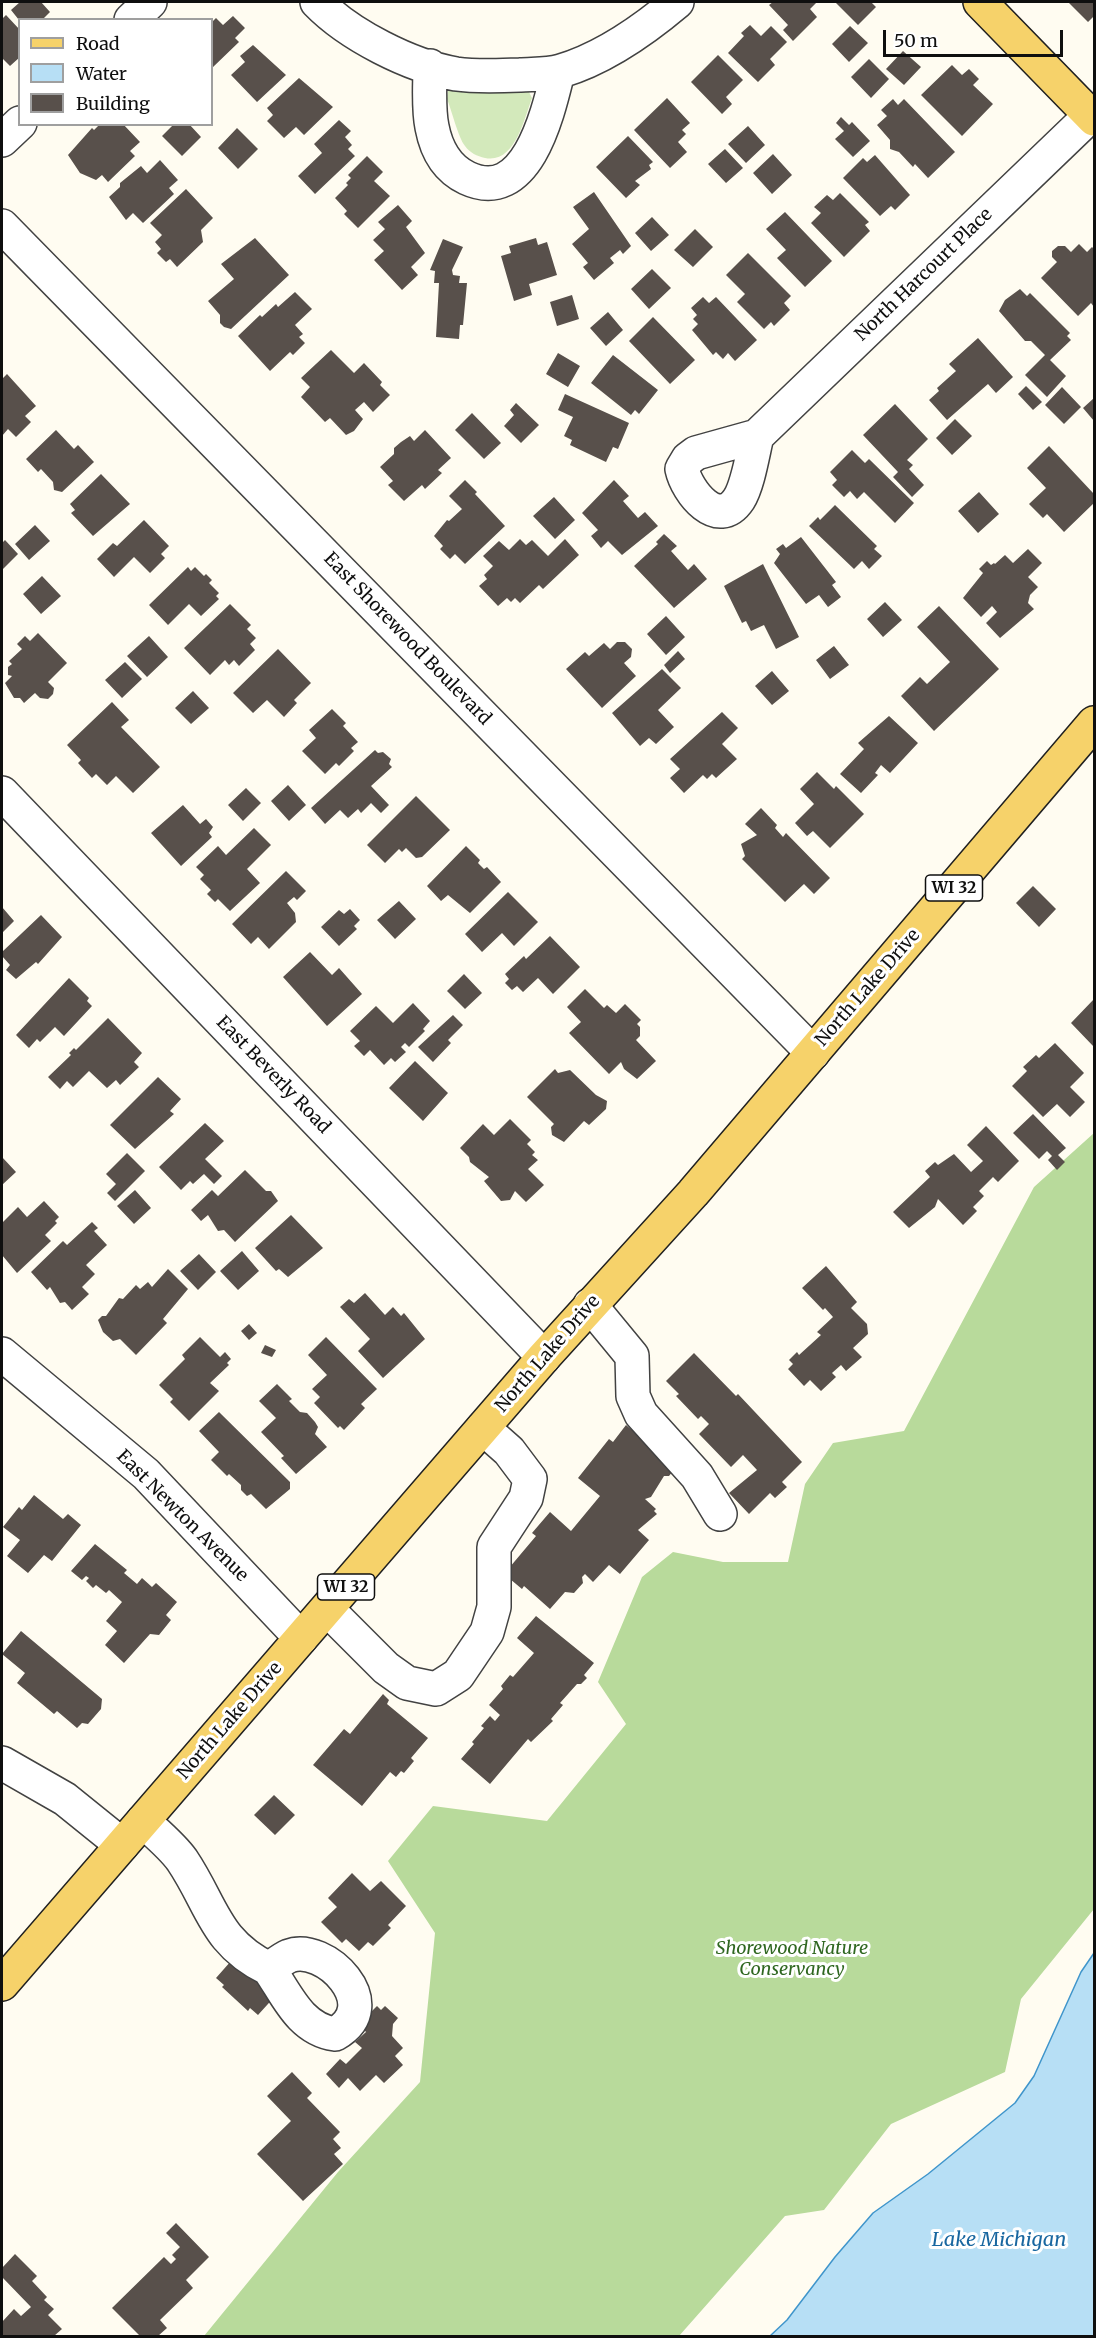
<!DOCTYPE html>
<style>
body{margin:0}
#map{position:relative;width:1096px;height:2338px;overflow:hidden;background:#fffcf1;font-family:Merriweather,serif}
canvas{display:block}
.frame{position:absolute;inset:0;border:3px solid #0f0f0f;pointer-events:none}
.legend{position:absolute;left:18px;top:18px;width:195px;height:108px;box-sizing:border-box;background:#fff;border:2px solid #9f9f9f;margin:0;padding:8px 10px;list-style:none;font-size:18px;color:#0f0f0f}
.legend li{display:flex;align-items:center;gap:12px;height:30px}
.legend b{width:30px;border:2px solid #9f9f9f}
.scale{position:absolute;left:883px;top:30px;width:180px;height:27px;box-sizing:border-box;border:3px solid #0f0f0f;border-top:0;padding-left:8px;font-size:18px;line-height:21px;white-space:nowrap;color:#0f0f0f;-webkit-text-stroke:4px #fff;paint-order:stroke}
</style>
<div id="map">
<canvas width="1096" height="2338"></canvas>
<div class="frame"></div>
<ul class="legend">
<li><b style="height:8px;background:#f6d26a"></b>Road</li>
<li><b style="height:16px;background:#b7dff5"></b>Water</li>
<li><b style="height:16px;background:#58504b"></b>Building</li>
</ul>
<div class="scale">50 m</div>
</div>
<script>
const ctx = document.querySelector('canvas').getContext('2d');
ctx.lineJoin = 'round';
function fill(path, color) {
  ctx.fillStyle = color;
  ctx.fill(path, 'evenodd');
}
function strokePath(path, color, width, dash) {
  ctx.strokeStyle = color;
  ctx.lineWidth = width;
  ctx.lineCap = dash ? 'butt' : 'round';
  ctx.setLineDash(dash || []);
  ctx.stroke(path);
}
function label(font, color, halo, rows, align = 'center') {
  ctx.font = font + ' Merriweather,serif';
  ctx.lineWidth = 6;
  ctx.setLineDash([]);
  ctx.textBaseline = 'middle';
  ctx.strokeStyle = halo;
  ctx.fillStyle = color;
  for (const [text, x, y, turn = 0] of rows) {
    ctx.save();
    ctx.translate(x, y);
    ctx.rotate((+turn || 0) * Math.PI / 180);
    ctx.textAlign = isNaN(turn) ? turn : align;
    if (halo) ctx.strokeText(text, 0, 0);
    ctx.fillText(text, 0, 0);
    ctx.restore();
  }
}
const green = new Path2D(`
 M459,87L529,92L532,98C524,119 515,164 485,158C477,156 470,153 465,146C458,137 452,111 447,99L448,91Z`);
const forest = new Path2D(`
 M1094,1133V1909L1021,1999L1005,2072L891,2124L824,2210L785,2216L679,2336H204L338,2172L420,2082L435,1933L388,1861L433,1806L547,1821L626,1724L598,1682L642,1577L673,1552L723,1562H788L805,1484L833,1443L904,1431L1034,1187Z`);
const water = new Path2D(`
 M1094,1953V2336H770L787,2320L835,2257L873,2213L928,2174L1015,2103L1034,2076L1081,1972Z`);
const building = new Path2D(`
 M20,2H41L50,12L42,20H19L11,10Z
 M773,2H817L810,9L817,17L793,41L783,30L788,25L769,5Z
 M835,2H871L876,7L858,25Z
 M1068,2H1094V16L1088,22Z
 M6,15L20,30V57L10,66L2,58V19Z
 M233,16L245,28L235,38L239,42L212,68V22L216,18L223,25Z
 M750,25L761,36L771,26L787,42L770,59L775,65L758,82L728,53L744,36L741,33Z
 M850,26L868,43L849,62L832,44Z
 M253,45L286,75L257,102L231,75L245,62L240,56Z
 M903,51L921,67L904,85L886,69Z
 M718,55L743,80L726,97L732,104L722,114L691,82Z
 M869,59L889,79L871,98L851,77Z
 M952,65L962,75L969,69L979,79L973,85L993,104L962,136L921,95Z
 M299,78L333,107L304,135L296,127L284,138L267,121L273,115L267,108Z
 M667,98L690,123L682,130L686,134L678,142L687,152L670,168L634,130Z
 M893,99L898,105L904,99L955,152L928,178L915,164L913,167L899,152L890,149V140L877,125L887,116L881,110Z
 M841,117L849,125L852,122L870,141L853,157L835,139L844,131L836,123Z
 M339,120L351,131L345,137L352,145L348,149L355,156L315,194L298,176L322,153L314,144Z
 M100,124H123L140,142L130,151L135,156L108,182L102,175L96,180L80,173L68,155L92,128L94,130Z
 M174,124H189L201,137L182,156L162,136Z
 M748,126L765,145L746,163L728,144Z
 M237,128L258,149L238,169L218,148Z
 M628,136L653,162L649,165L651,169L635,181L640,185L626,198L596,167Z
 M725,149L743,168L726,183L708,164Z
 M773,154L792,175L772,194L753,173Z
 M875,155L910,195L895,210L891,206L880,216L843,178L863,158L867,162Z
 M367,156L383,172L374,181L390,196L358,228L344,214L347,211L335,198L348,185L346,183L351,178L348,175Z
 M160,160L178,180L169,188L174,194L143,223L133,213L126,220L109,197L120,187V183L141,166L147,173Z
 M186,189L213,218L201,230L203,242L177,267L170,259L166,262L157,253L161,249L155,242L162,235L150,223Z
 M594,192L631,246L623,254L620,250L610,258L614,263L594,280L583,267L588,263L572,244L589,229L573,207Z
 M840,193L869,222L865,225L870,231L844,257L811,223L821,213L814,207L827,195L833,200Z
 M398,205L412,221L406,227L425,253L411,267L418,275L402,290L374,260L384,251L373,240L385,229L378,222Z
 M785,212L832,261L805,287L777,258L786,250L766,229Z
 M652,217L669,235L651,251L635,233Z
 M695,229L713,247L693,267L674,250Z
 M255,238L289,275L231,329L224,327L220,323V315L208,301L234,279L221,264Z
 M536,238L538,245L547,242L557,275L529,284L532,295L514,301L501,256L511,253L509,246Z
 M443,239L463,247L452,270L453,275L460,276L459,283H467L463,325H460L459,339L436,337L439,283H434L435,271L430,270Z
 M1079,244L1087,252L1092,247L1094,249V307L1091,303L1078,316L1041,278L1057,262L1052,257V251L1058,246H1065L1071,252Z
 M748,253L791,296L784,303L790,310L774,326L771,322L764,329L737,302L745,294L726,275Z
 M652,269L671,288L649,309L631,289Z
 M1020,289L1027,296L1030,293L1070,333L1067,336L1071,340L1050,360L1066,376L1047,397L1025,375L1045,355L1031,341H1025L999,311L1005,300Z
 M295,292L312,309L295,325L303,334L299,337L305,343L293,355L290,352L270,371L238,336L260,315L262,317L276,304L278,307Z
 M572,295L579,319L557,326L550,302Z
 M703,297L709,303L716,297L757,340L735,361L728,353L723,359L716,352L713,355L692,330L698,324L693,319L697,315L691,308Z
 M608,312L623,330L606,346L590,328Z
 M653,317L695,360L670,384L629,341Z
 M978,338L1013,377L996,393L988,384L947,420L929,400L939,391L937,388L956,371L949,364Z
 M331,350L354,373L364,363L382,382L380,385L390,395L373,412L364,402L355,410L363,419L354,431L346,435L330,418L325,422L301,397L310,387L301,378Z
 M558,353L580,366L568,387L546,374Z
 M613,355L658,390L639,414L635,410L631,415L591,383Z
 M7,374L36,406L25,416L31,422L16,437L8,429L2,436V379Z
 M1026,386L1042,402L1033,410L1018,394Z
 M1062,387L1081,407L1064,424L1045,405Z
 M565,394L629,423L618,449L613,447L606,462L570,445L572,440L564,436L573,417L558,410Z
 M1094,398V421L1083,408Z
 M516,403L539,425L521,443L504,426L514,415L510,410Z
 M895,404L928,439L907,460L913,465L909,469L924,485L912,497L893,477L898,472L863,435Z
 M472,413L501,443L484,459L455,430Z
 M955,419L972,436L952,455L936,438Z
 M56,430L74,449L78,445L94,462L62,492L54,490L53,482L41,469L38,472L26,459Z
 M425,430L451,458L438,470L442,473L425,489L422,485L404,501L388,485L393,481L380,467L394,454V448L401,442L410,436L414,441Z
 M1049,446L1094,494V503L1064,532L1047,514L1043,518L1029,504L1046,488L1027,468Z
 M852,450L865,463L869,459L914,503L895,523L864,492L857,499L850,491L844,497L832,485L837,480L830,472Z
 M101,474L130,504L93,536L71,513L75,510L70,504Z
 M465,480L477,492L475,494L505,526L465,564L455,554L450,559L440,549L443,546L434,536L447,520L449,521L462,509L449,496Z
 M614,480L629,496L623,501L638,518L645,512L658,526L622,555L608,541L601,548L591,536L598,530L582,513Z
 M979,492L999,514L978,533L958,511Z
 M554,497L575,520L555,539L533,516Z
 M835,505L877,546L874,549L882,556L869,569L862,561L854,569L809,526L818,517L820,520Z
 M144,520L169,546L161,554L165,558L150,573L134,557L114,577L97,559L113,543L117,546Z
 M35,525L50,541L29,560L15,544Z
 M664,534L677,546L671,551L688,570L694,564L707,579L674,608L634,566L658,544L656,542Z
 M801,537L836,582L832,585L841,597L828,607L819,595L806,604L774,563L780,554L776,549L783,544L786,548Z
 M520,539L526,545L532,540L548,556L565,539L579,555L543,589L539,585L520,603L515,598L511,602L507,598L498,606L479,586L487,579L484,575L493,566L483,556L499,541L509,550Z
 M5,540L18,554L2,570V543Z
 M1028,549L1042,563L1028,577L1038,587L1030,595L1028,603L1034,609L1000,638L986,623L997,612L992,606L981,617L963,598L983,573L979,569L987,561L991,565L994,563L995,564L1005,555L1013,563Z
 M763,564L799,637L776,649L764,625L751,631L746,621L742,623L724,586Z
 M188,567L191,571L195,567L204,576L206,574L212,580L209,583L219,593L216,596L219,599L201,616L189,604L168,625L149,605Z
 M42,576L61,596L41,614L23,594Z
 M885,602L902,620L883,637L867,619Z
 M230,604L251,625L247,629L256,638L250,644L255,650L239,666L234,660L229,665L225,660L210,675L184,648Z
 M939,606L999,669L934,731L901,696L920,677L927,684L950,662L917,627Z
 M666,616L685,637L666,655L647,634Z
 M38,633L67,663L48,682L54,688L53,694L48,699L40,698L35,693L24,703L20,698H14L5,683L12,676L8,675V667L12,664L9,661L22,649L17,644L25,636L30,641Z
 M149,636L168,657L147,677L127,656Z
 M617,642H625L632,649L631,657L624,663L636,676L602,708L566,669L585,652L589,656L604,643L610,649Z
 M834,646L849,665L830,679L816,660Z
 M278,649L311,683L294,700L297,703L284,717L267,700L253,713L233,693Z
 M678,651L685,659L670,673L664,665Z
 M125,662L142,679L122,698L105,680Z
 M662,669L681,688L658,710L674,727L656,744L649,738L640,746L612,713Z
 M772,671L789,691L772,705L755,686Z
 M193,691L209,708L191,724L175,708Z
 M112,702L129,720L121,727L160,767L133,793L116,776L107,785L96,774L92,778L78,763L81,760L67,745Z
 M332,709L346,723L343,726L358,742L351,748L354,751L339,766L336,763L325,774L302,751L316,738L309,730Z
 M722,712L738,728L722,744L737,759L716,778L712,774L707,779L703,775L684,793L670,778L680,769L670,759Z
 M889,716L918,743L890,773L881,765L875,773L878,775L861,793L840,774L864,749L858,743Z
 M375,750L378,753L383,752L391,759L389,764L392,767L371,786L389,805L381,813L371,803L361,813L358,809L348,818L340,810L325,824L311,808Z
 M817,772L834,789L836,786L864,814L830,848L813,831L807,836L795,823L814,804L800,789Z
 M288,785L306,805L289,821L271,801Z
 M246,788L261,803L243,821L228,805Z
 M416,796L450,830L422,857L416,858L406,848L402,852L399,849L385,863L367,845Z
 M183,805L200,824L206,819L213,827L209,833L212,837L181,866L151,833Z
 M761,808L777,825L775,828L783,837L786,833L830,878L814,894L804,884L785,902L742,859L745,856L741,844L757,835L745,824Z
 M254,828L271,845L247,869L260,883L230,911L218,899L215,902L207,894L211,890L200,879L204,875L196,867L218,846L226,855Z
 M466,846L480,860L478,863L484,869L487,867L501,882L470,913L448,895L441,901L427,886Z
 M286,871L306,891L297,900L294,897L287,903L295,913L296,922L269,949L258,937L251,944L232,924Z
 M1033,886L1056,909L1039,927L1016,903Z
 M508,892L538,922L514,946L502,933L482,952L465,934Z
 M399,901L416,919L395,939L377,920Z
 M2,907L14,921L2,933Z
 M350,909L360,920L354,926L357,929L339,946L321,927L339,910L344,914Z
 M41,915L62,937L38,964L36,962L16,979L6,970L10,965L2,956V952Z
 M550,936L580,967L553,994L538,978L523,992L517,986L512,990L505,983L509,979L505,974L524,956L526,959Z
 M310,952L332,975L339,968L362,994L327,1026L283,977Z
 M464,974L482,993L465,1009L447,991Z
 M69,978L89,998L87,1001L92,1006L64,1036L55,1027L40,1042L37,1039L29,1048L16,1035Z
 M585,989L604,1008L607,1005L616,1013L625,1004L641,1020L637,1024L640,1027V1036L636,1040L656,1061L637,1079L624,1069L621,1062L609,1074L569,1033L581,1022L567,1007Z
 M1094,999V1047L1071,1023Z
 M413,1003L430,1021L423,1029L425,1031L409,1047L405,1043L401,1047L406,1052L395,1062L391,1058L384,1065L370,1050L364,1056L354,1046L360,1041L350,1031L376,1006L393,1023Z
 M453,1015L463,1025L448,1040L451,1043L433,1062L418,1047Z
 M108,1018L142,1053L134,1062L139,1067L120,1085L116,1080L107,1088L89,1071L73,1087L67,1081L60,1089L48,1077L71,1055L69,1053L74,1048L76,1050Z
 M1055,1043L1084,1073L1070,1087L1085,1102L1070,1117L1057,1104L1043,1117L1012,1086L1027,1071L1023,1067L1036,1055L1039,1058Z
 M415,1061L448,1093L423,1121L389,1088Z
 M555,1069L558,1073L570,1070L596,1095L607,1101L606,1109L589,1125L584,1121L564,1142L552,1135L551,1127L554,1124L527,1097Z
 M158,1077L181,1099L170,1111L174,1114L135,1149L110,1125Z
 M1033,1114L1066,1148L1058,1155L1065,1162L1057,1170L1048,1160L1052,1156L1047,1151L1039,1159L1013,1133Z
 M510,1119L531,1140L527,1144L535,1152L532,1155L538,1160L528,1169L544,1185L526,1202L515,1191L510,1200L501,1201L484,1181L489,1177L470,1162L469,1157L460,1148L483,1124L494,1135Z
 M205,1123L224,1141L205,1159L222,1176L214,1184L204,1174L193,1184L190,1181L181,1190L159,1167Z
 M986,1126L1019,1161L998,1182L993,1177L979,1191L984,1196L973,1207L977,1211L963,1225L938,1199L935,1207L909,1228L893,1212L930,1177L925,1171L935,1162L938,1165L954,1154L971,1172L983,1161L967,1145Z
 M127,1153L145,1171L115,1201L107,1193L116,1184L106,1174Z
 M2,1157L16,1172L2,1185Z
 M245,1170L266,1191H271L278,1201L235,1242L224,1230L218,1231L208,1215L201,1221L191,1210L212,1190L218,1196Z
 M135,1190L151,1208L134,1224L117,1206Z
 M44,1201L59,1217L55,1221L57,1223L45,1235L51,1241L17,1273L2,1255V1223L18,1207L27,1217Z
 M291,1215L323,1248L288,1277L279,1269L276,1271L255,1248Z
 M92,1222L98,1228L94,1231L107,1245L86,1265L95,1274L82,1287L89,1294L72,1310L65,1302L60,1303L50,1287L47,1290L31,1272L63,1241L67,1245Z
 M242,1251L259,1271L238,1290L220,1271Z
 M199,1254L216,1272L198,1290L180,1271Z
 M826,1266L857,1302L851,1308L867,1324L868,1334L853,1348L862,1357L846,1371L841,1365L832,1373L836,1377L821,1391L810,1380L804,1386L788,1369L793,1364L789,1360L797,1352L799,1355L821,1335L817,1332L833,1317L825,1308L823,1310L802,1288Z
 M168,1269L188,1289L163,1319L167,1323L136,1355L120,1339L113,1341L103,1332L98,1320L102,1316H106L119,1298L123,1299L136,1285L140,1289L148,1282L152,1287Z
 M365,1293L385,1315L393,1307L401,1316L404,1313L425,1339L383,1378L358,1351L370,1339L340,1307L349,1299L354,1303Z
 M249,1324L257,1333L249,1340L241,1331Z
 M200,1337L220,1357L225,1352L231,1359L227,1363L229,1365L210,1383L219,1391L189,1421L170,1402L173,1399L159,1385L185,1359L182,1355Z
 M326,1337L377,1389L361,1404L365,1408L344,1430L340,1426L338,1428L314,1403L320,1397L312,1389L327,1375L308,1355Z
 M265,1345L276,1350L272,1357L261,1353Z
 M694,1353L736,1396L738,1394L802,1462L782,1482L787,1487L775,1498L770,1493L749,1514L729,1493L757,1470L743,1455L731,1467L699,1434L709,1424L701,1416L698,1419L676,1396L679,1394L666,1381Z
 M277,1384L292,1399L289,1401L300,1412L307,1413L315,1422L318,1427L315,1434L327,1447L296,1474L281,1458L284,1456L261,1432L276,1418L259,1401Z
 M219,1412L290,1482V1489L266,1509L251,1494L247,1496L241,1490V1485L229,1474L227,1476L211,1460L219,1452L199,1431Z
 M626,1425L674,1465L673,1471L669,1476H664L651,1497L645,1499L656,1509L654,1511L657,1514L638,1530L649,1540L620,1574L609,1565L593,1582L585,1574L582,1577L583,1583L574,1593L565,1592L550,1609L524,1586L522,1589L504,1574L536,1536L532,1533L550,1512L571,1531L600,1496L578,1478L609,1439L613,1442Z
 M34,1495L63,1519L68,1514L81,1525L52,1561L44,1555L28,1573L7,1556L20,1540L3,1527L19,1507L22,1510Z
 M95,1544L127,1570L124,1573L137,1584L142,1578L152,1587L156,1583L177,1602L166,1615L171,1620L159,1635L150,1634L124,1663L105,1645L117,1631L106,1621L122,1602L109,1590L106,1593L96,1585L93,1588L86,1581L89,1578L86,1576L82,1580L71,1571Z
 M536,1616L594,1663L584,1675L587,1678L581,1684H577L560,1703L563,1705L551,1719L553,1721L531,1742L528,1739L490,1784L461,1759L474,1744L472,1742L484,1728L481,1726L490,1716L495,1721L500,1715L489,1705L503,1689L501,1686L510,1675L513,1677L534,1653L517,1638Z
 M21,1631L102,1699L101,1709L88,1724L82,1723L77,1728L57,1711L54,1714L17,1683L25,1673L2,1654Z
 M383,1694L389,1700L387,1704L428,1738L411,1758L414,1761L404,1773L401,1771L396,1777L390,1772L362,1806L313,1765L344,1729L350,1734Z
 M274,1795L295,1815L275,1835L254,1815Z
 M352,1873L370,1891L381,1881L406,1906L388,1925L391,1928L373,1946L368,1942L359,1951L346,1939L342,1943L321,1922L337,1907L328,1898Z
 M231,1961L277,1994L258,2015L250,2008L248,2011L222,1987L224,1985L216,1978Z
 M377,2006L381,2010L385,2006L398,2018L393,2024L392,2036L403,2048L395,2056L403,2065L384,2083L376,2075L360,2091L348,2078L339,2088L326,2074L340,2059L346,2064L362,2048L355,2042L366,2032L359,2024Z
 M292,2072L312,2093L307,2098L340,2132L333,2139L341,2148L334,2154L343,2164L303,2201L257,2154L291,2121L267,2096Z
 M176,2223L209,2257L186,2280L193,2288L160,2320L167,2328L158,2336H140L112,2308L164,2257L171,2264L176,2259L172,2255L180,2247L166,2233Z
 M15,2254L37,2276L32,2281L47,2297L44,2300L54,2309L48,2315L62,2329L54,2336H2V2322L14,2309L21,2316L31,2307L2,2277V2268Z`);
const minor = new Path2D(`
 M317,2C349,35 410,66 456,74C477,77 499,76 520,75C533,74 548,75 561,71C602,59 645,29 677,2
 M131,20L150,2
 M430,66C430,86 428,108 432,127C436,148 446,168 467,178C527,206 548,113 558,72
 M2,140L20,123
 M2,226L813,1053
 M757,436C753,452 748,485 739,499C718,531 687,492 682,469L688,459L696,453L757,436L1091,115
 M2,793L544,1357
 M590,1305L632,1356L633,1396L641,1414L697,1476L720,1514
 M2,1354L146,1474L301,1638
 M327,1609L386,1668L407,1683L436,1689L458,1675L487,1632L494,1607V1547L526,1498L530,1479L509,1451L483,1428
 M2,1763L65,1799L122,1845
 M143,1821C156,1833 172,1846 182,1860C213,1906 214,1942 269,1969C275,1965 282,1959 289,1956C324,1942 387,2005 335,2034C300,2029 287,1995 269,1969`);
const major = new Path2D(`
 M980,2L1094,119
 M2,1984L544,1357L693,1193L1094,723`);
const shields = [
 [954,888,57],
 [346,1587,57]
];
const shieldNames = [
 ["WI 32",954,888],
 ["WI 32",346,1587]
];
const streetNames = [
 ["North Harcourt Place",924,275,-44],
 ["East Shorewood Boulevard",407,639,46],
 ["North Lake Drive",868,988,-49],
 ["East Beverly Road",273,1075,46],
 ["North Lake Drive",548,1354,-49],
 ["East Newton Avenue",182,1516,45],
 ["North Lake Drive",230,1721,-49]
];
const parkNames = [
 ["Shorewood Nature",792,1949],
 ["Conservancy",792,1970]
];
const waterNames = [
 ["Lake Michigan",999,2240]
];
fill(green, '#d3e9bb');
fill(forest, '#b8da9b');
fill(water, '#b7dff5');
strokePath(water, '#3f95cb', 1.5);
fill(building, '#58504b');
strokePath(minor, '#424242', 36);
strokePath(major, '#202020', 36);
strokePath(minor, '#fff', 33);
strokePath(major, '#f6d26a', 33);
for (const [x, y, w] of shields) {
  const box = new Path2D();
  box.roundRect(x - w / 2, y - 13, w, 26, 4.5);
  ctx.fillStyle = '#fff';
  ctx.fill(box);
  strokePath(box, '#0f0f0f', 1.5);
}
label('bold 16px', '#0f0f0f', null, shieldNames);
label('18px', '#0f0f0f', '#fff', streetNames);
label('italic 18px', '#2f6720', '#fff', parkNames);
label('italic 20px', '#1967a0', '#fff', waterNames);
</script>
